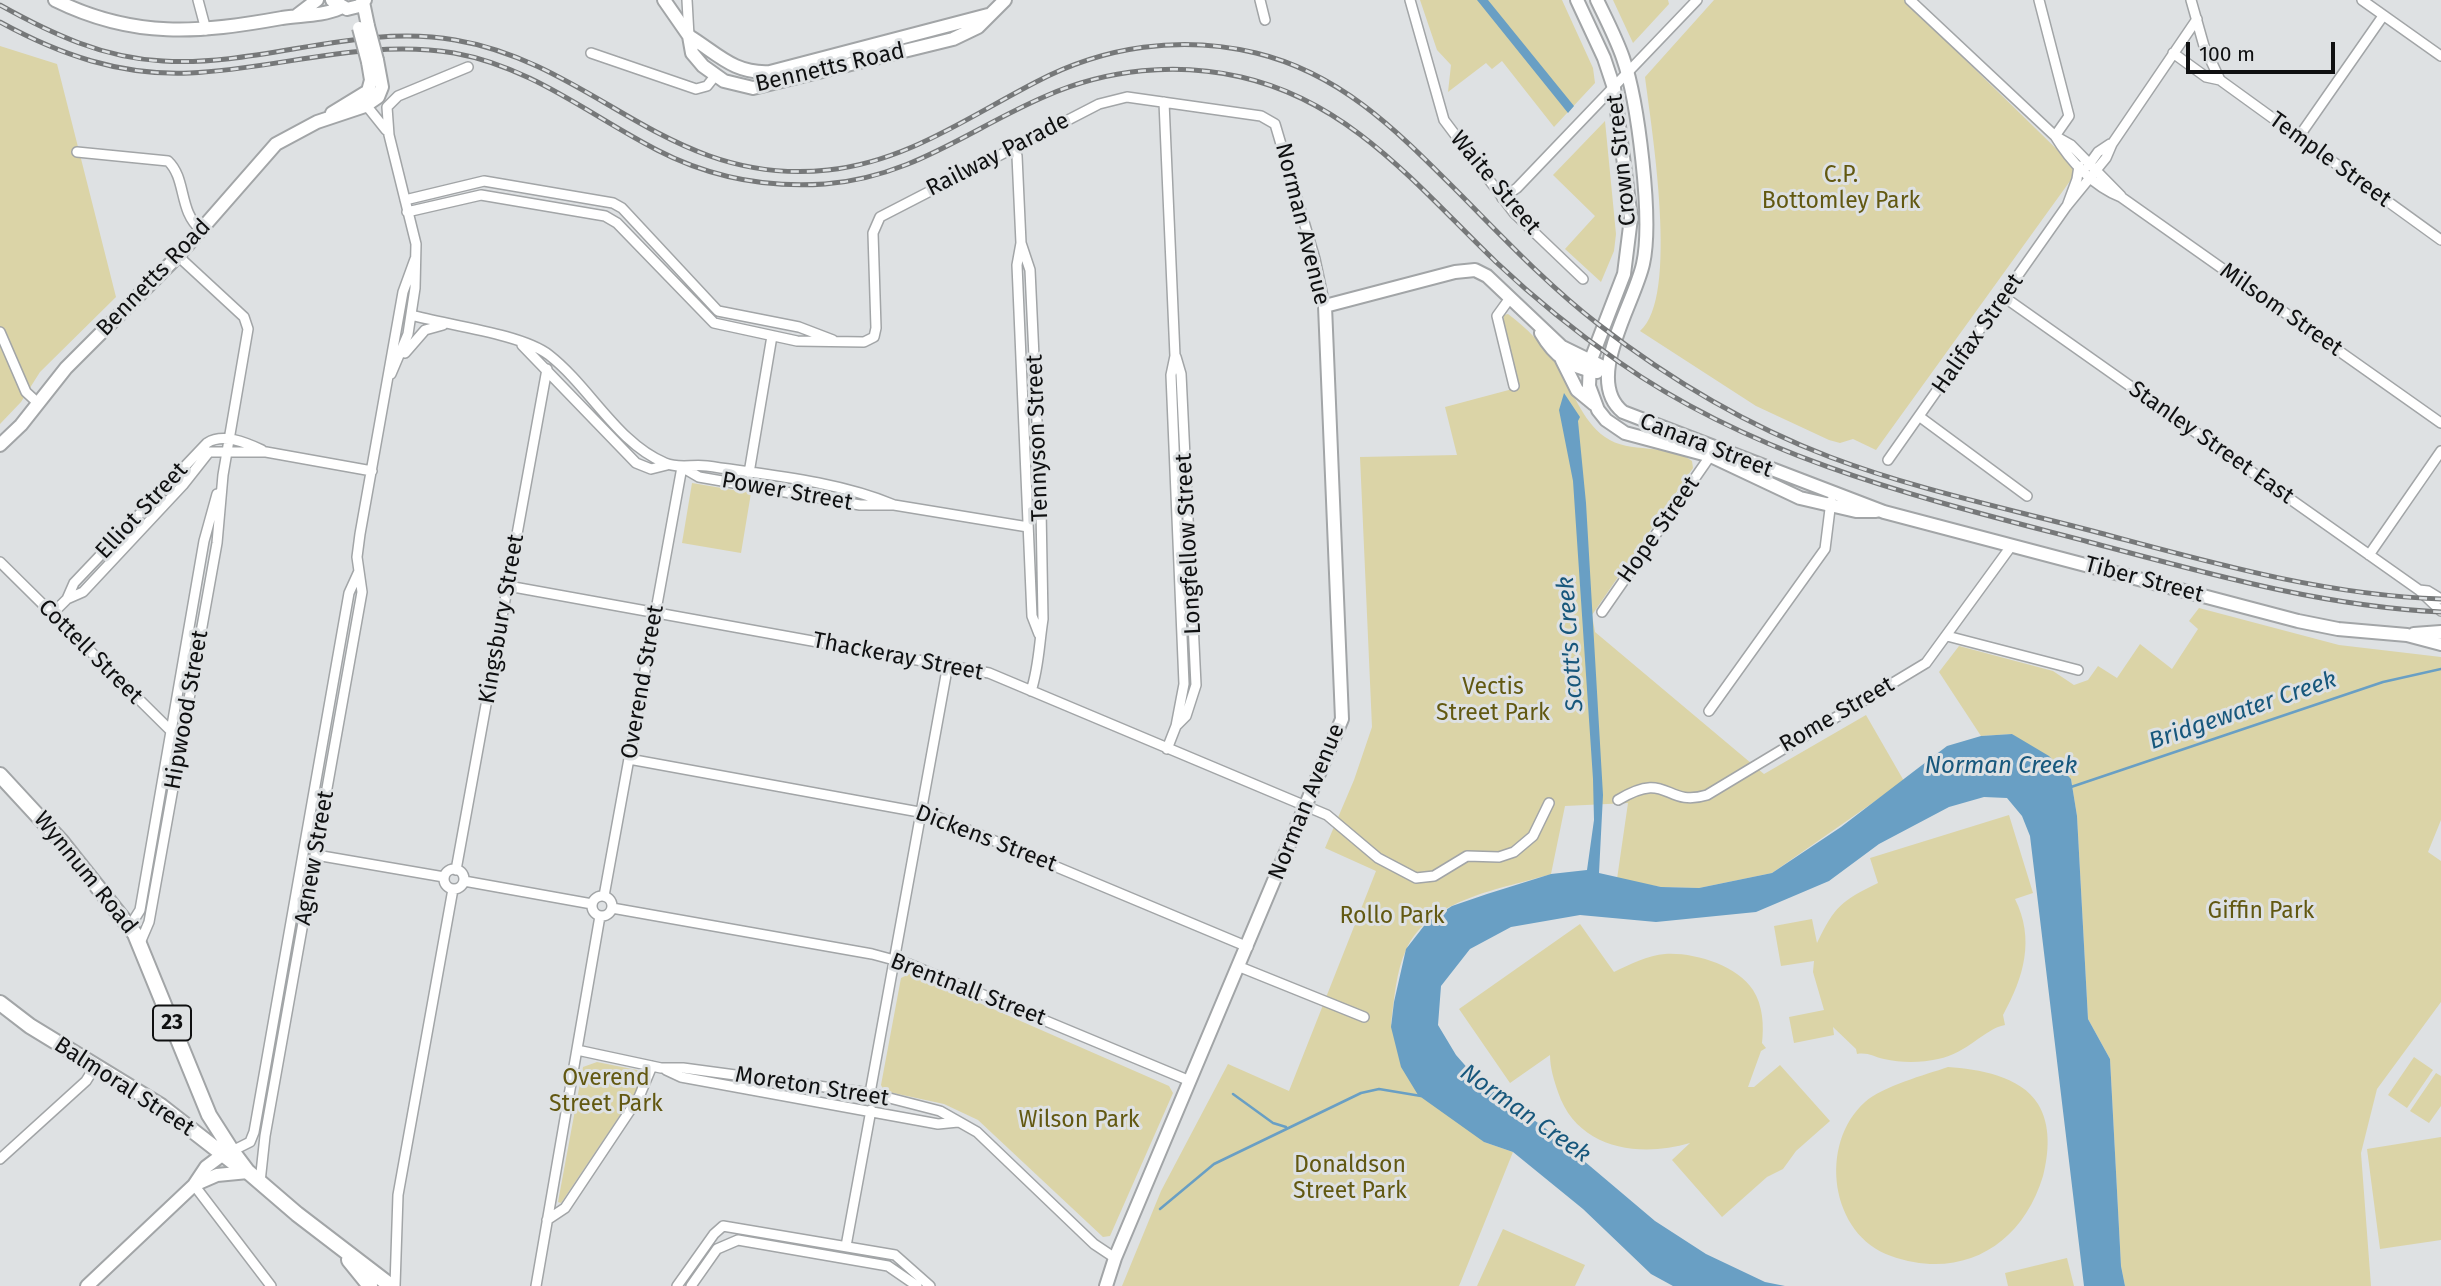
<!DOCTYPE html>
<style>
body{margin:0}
#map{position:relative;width:2441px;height:1286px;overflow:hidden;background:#dee1e3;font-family:"Fira Sans",sans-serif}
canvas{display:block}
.scale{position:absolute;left:2186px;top:42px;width:149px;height:32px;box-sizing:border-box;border:4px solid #0f1011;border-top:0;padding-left:9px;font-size:21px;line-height:24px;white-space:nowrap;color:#0f1011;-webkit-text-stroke:5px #dee1e3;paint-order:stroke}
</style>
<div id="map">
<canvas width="2441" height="1286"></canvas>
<div class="scale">100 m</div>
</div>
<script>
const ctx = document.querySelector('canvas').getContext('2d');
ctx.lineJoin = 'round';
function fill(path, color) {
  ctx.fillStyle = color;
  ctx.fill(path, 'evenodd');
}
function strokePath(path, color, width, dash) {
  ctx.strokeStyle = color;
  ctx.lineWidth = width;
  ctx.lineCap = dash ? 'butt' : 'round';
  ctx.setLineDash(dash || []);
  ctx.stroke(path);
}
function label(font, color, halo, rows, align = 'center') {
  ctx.font = font + ' "Fira Sans",sans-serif';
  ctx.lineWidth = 6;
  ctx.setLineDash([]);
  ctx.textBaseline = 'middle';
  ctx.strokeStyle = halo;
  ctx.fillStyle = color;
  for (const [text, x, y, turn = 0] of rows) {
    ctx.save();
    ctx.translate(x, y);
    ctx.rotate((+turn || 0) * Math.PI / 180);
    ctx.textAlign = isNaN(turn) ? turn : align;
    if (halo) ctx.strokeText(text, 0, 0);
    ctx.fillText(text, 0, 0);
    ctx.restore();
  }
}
const green = new Path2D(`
 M1420,0H1562L1593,68L1595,83L1554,127L1502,61L1492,69L1486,63L1448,92L1451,65L1437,50Z
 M1613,0H1668L1669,4L1633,43Z
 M1714,0H1904L2078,170L1876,450L1853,439L1840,443L1829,440L1756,406L1640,331C1680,298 1651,126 1645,77Z
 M0,46L57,64L116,297L40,372L21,402L0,424Z
 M1605,121L1616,234L1614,251L1601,282L1565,249L1595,216L1553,175Z
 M1508,314C1526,327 1545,347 1557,365C1572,388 1581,420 1605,437C1630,455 1667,442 1692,461L1693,468L1592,615L1595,632L1764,774L1866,715L1904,781L1772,873L1699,888L1661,887L1617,879L1628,803L1565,806L1551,874C1503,889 1429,898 1406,950C1396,971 1394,1001 1391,1024L1484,1142L1513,1152L1459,1286H1122L1161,1191L1228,1064L1289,1091L1376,871L1325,848L1354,780L1372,727L1360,457L1457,455L1445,407L1520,387L1503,322L1504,315Z
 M692,483L751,493L741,553L682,543Z
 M2199,608L2339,645L2441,657V820L2428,852L2441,861V1002L2377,1089L2361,1153L2371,1286H2125L2121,1266L2110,1059L2088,1019L2077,816L2071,779L2012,734L1981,736L1939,672L1959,646L2053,671L2074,685L2088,680L2098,666L2117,678L2140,644L2172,669L2198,629L2189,621Z
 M2009,815L2033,893L2015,899C2035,939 2024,977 2003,1015L2005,1025C1984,1029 1968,1053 1938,1059C1921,1063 1901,1063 1884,1059C1874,1057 1868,1052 1857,1054L1856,1049L1833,1027L1834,1035L1794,1043L1789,1017L1824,1010L1813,972L1814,961L1781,966L1774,926L1812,919L1817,943C1835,906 1841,901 1878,883L1870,858Z
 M1580,924L1614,972C1628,965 1649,955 1665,954C1693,952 1737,965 1753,990C1763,1005 1764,1026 1762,1043L1766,1048L1761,1051L1748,1087H1754L1780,1065L1830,1121L1796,1151L1783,1169L1767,1177L1722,1217L1672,1160L1690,1143C1639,1158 1577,1149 1558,1092C1554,1080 1550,1068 1550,1055L1510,1083L1459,1009Z
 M911,973L1169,1086L1173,1093L1110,1236L1103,1237L978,1120L944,1104L884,1091L881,1085L901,978Z
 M2414,1057L2433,1070L2407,1108L2388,1095Z
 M597,1062L637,1070L645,1078L561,1203L558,1202L583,1067Z
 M1948,1067C1978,1069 2021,1076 2038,1104C2051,1125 2049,1153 2043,1176C2022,1246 1961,1281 1891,1256C1830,1235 1818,1144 1865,1102C1883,1086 1925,1075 1948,1067Z
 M2436,1073L2441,1076V1106L2429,1123L2410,1111Z
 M2441,1137V1240L2380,1249L2367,1149Z
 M1503,1229L1585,1265L1575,1286H1477Z
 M2067,1258L2074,1286H2008L2005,1273Z`);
const water = new Path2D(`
 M1477,0H1488L1574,106L1568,113Z
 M1564,393L1580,417L1578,421L1586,503L1603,795L1599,873L1661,887L1699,888L1772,873L1841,827L1947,746L1981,736L2012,734L2049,756L2071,779L2077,816L2088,1019L2110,1059L2121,1266L2125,1286H2084L2030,836L2022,816L2007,798L1984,797L1949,807L1879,844L1829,881L1756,912L1656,922L1580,915L1511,927L1470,949L1441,986L1438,1025L1456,1055L1478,1080L1545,1128L1655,1221L1706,1254L1765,1282L1785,1286H1673L1651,1274L1583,1209L1513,1152L1484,1142L1418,1095L1401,1067L1391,1027L1394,1002L1406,949L1427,922L1452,906L1487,894L1551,874L1587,870L1594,820L1593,779L1573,481L1559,410Z`);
const stream = new Path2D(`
 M2071,787L2383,682L2441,669
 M1233,1094L1273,1123L1286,1127
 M1160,1209L1214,1164L1361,1093L1379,1089L1421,1096`);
const minor = new Path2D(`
 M198,0L206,30
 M687,0L689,36
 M1260,0L1265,20
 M1410,0L1444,120L1514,213L1583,279
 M1910,0L2055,136L2071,145L2121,196
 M2039,0L2069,116L2055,136
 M2191,0L2204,46L2220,80L2441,240
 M2362,0L2441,56
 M591,53L696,89L707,86L715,76
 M2173,53L2206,77L2220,80
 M1164,102L1175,356L1171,375L1184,684L1176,726L1167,749
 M366,105L386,130
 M2055,136C2070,161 2094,187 2121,197L2441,423
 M2298,138L2383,16
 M1013,147L1017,156L1021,243L1017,265L1032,616L1039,634
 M77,152L168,161C187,179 178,211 201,230
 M2088,166L2098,152L2110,144
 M1502,198L1517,188L1697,0
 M405,200L484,181L613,203L622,208L718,311L799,327L833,340
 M2067,206L2077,179L2079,166
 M407,212L481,195L605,216L617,223L714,323L797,341L864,342L874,337L876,328L873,233L880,217L1099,104L1127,97L1261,116L1275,124L1315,259L1325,306
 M1021,243L1030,270L1041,509L1043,619C1039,644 1039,667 1031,691
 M2004,297L2419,590L2441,611
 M1510,298L1497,316L1514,386
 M411,315C447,325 522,334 549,355C590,387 617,443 665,463C679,469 692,464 707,466C768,475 837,481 894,505
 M0,332L26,392L39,404
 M522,345L636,463L651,469L667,465
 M405,353L425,330L443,325
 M1176,357L1181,374L1196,685L1186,716L1176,726
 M391,374L408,334L415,288L416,244L389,135L387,107L398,96L468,67
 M1920,417L2027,496
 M1888,460L2066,207L2106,158L2112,144L2197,19
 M682,467L699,477L860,505H894L1028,527
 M749,473L772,336
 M2369,555L2441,451
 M0,562L173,733
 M508,586L989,673L1327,815L1378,858L1416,878L1434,876L1467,856L1499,857L1514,852L1533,836L1549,803
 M2419,590L2428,591L2441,599
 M67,599L74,583L207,443C223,433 245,442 262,450
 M1602,612L1713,452
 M52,614L67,599L83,592L183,485L209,452H266L372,471
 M1947,636L2078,670
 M1709,711L1825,549L1831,501
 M629,759L930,814L1248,947
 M1618,800C1669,769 1664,808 1707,795L1926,663L2012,545
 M316,855L444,877
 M444 879a10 10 0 1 1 20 0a10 10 0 1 1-20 0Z
 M456,870L547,369
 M464,881L592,904
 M592 906a10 10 0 1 1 20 0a10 10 0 1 1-20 0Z
 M604,896L682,467
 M612,908L872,954L909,964L1190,1081
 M130,926L140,910L204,541L217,494
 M140,943L149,922L217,543L223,475L248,329L244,317L178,256
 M1240,967L1364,1017
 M577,1050L661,1068H683L870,1093L940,1111L977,1132L1094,1244L1115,1258
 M666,1070L681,1077L938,1124L958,1122
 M870,1093L948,664
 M232,1151L250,1142L254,1132L349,593L359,571
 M0,1159L86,1081L96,1065
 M260,1182L265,1136L362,592L357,557L360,534L403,292L415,259
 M194,1185L271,1286
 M547,1220L565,1208L639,1097L652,1066
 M846,1246L871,1110
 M395,1286L398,1195L453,889
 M536,1286L600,916
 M677,1286L714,1234L723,1226L895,1255L930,1286
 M691,1286L717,1249L738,1240L888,1266L917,1286`);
const tertiary = new Path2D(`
 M1541,333C1555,357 1570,367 1597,372
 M194,1185L217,1175L248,1172
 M87,1286L194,1185L206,1167L222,1155
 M1106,1286L1115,1258L1342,719L1325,306L1455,272L1475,270L1487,276L1562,347L1607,369`);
const secondary = new Path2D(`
 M55,0C134,39 199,33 282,18C302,15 322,16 340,8
 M332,0L347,9L359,6L365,0
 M664,0L689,36L692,53L703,66L724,81L753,88L953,39L978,27L1005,0
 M1577,0L1604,58L1614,88L1631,218L1624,274L1590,362L1589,386L1598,410L1606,420L1625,433L1711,456L1800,498L1856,511H1876
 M1597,0C1606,19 1616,38 1623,58C1638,101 1653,220 1643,264C1634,305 1583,380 1623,412L1884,512L2298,621L2338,629L2407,635L2441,644
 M363,2L368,26
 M296,16L317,0
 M689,36C718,54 734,74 770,72L988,15
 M332,113L368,91L371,80L368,62
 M1562,360L1577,390L1594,404
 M0,445L21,425L66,368L178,256L276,144L317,122L365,106L378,97L382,87L377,60
 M2414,634L2441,632`);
const primary = new Path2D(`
 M0,775L61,841L135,934L209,1115L232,1151L247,1171L297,1214L391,1286
 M0,1003L30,1026L161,1106L238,1166
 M349,1260L370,1286`);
const rail = new Path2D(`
 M0,5C52,34 103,58 163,61C261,67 357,23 455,40C597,64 669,187 828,170C906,162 968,117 1036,82C1104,46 1181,35 1256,53C1339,73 1394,128 1452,186C1499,233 1545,283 1598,324C1669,379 1746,425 1830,457C1917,490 2010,509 2100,533C2213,563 2324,595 2441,599
 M0,22C60,55 121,76 190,73C279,69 365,38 454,53C532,67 589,115 657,150C709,177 767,188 825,184C913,177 969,129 1046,96C1107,69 1176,62 1241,77C1351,102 1418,187 1496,262C1534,298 1576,332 1619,362C1760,461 1925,499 2089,542C2206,573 2320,606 2441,612`);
const secondaryBridge = new Path2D(`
 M368,26L377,60
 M359,28L368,62`);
const shields = [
 [172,1023,38]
];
const shieldNames = [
 ["23",172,1023]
];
const streetNames = [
 ["Bennetts Road",830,68,-13],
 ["Railway Parade",998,155,-27],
 ["Crown Street",1622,160,-96],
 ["Temple Street",2330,160,36],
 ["Waite Street",1495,183,50],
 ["Norman Avenue",1302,224,76],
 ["Bennetts Road",154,278,-46],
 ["Milsom Street",2281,310,35],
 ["Halifax Street",1978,334,-55],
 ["Tennyson Street",1038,438,-92],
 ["Stanley Street East",2211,443,35],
 ["Canara Street",1706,446,21],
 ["Power Street",787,492,10],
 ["Elliot Street",142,511,-47],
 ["Hope Street",1659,530,-55],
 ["Longfellow Street",1189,544,-93],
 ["Tiber Street",2144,580,15],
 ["Kingsbury Street",502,619,-80],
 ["Cottell Street",90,652,45],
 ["Thackeray Street",898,657,11],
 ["Overend Street",643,682,-80],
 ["Hipwood Street",187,710,-80],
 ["Rome Street",1837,715,-30],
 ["Norman Avenue",1307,802,-68],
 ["Dickens Street",986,839,21],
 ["Agnew Street",315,858,-80],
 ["Wynnum Road",85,873,51],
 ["Brentnall Street",968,990,21],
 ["Balmoral Street",124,1087,33],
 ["Moreton Street",812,1087,9]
];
const parkNames = [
 ["C.P.",1841,176],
 ["Bottomley Park",1841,202],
 ["Vectis",1493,688],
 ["Street Park",1493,714],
 ["Giffin Park",2261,912],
 ["Rollo Park",1392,917],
 ["Overend",606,1079],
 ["Street Park",606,1105],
 ["Wilson Park",1079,1121],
 ["Donaldson",1350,1166],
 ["Street Park",1350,1192]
];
const waterNames = [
 ["Scott's Creek",1571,644,-94],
 ["Bridgewater Creek",2243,711,-19],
 ["Norman Creek",2001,766],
 ["Norman Creek",1525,1114,35]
];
fill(green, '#dbd4a7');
fill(water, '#699fc4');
strokePath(stream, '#699fc4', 2.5);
strokePath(minor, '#a2a5a7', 12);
strokePath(tertiary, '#a2a5a7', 16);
strokePath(secondary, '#a2a5a7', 16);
strokePath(primary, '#a2a5a7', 18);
strokePath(minor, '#fff', 9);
strokePath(tertiary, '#fff', 12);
strokePath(secondary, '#fff', 12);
strokePath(primary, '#fff', 14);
strokePath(rail, '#767879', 5);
strokePath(rail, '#dee1e3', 2.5, [8]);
strokePath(secondaryBridge, '#a2a5a7', 16, []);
strokePath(secondaryBridge, '#fff', 12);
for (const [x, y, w] of shields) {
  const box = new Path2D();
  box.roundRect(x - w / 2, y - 17.5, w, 35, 5);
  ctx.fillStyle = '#dee1e3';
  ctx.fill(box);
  strokePath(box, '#0f1011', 2);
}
label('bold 21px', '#0f1011', null, shieldNames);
label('23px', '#0f1011', '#dee1e3', streetNames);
label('23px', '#625811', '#dee1e3', parkNames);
label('italic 24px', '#17577c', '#dee1e3', waterNames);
</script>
